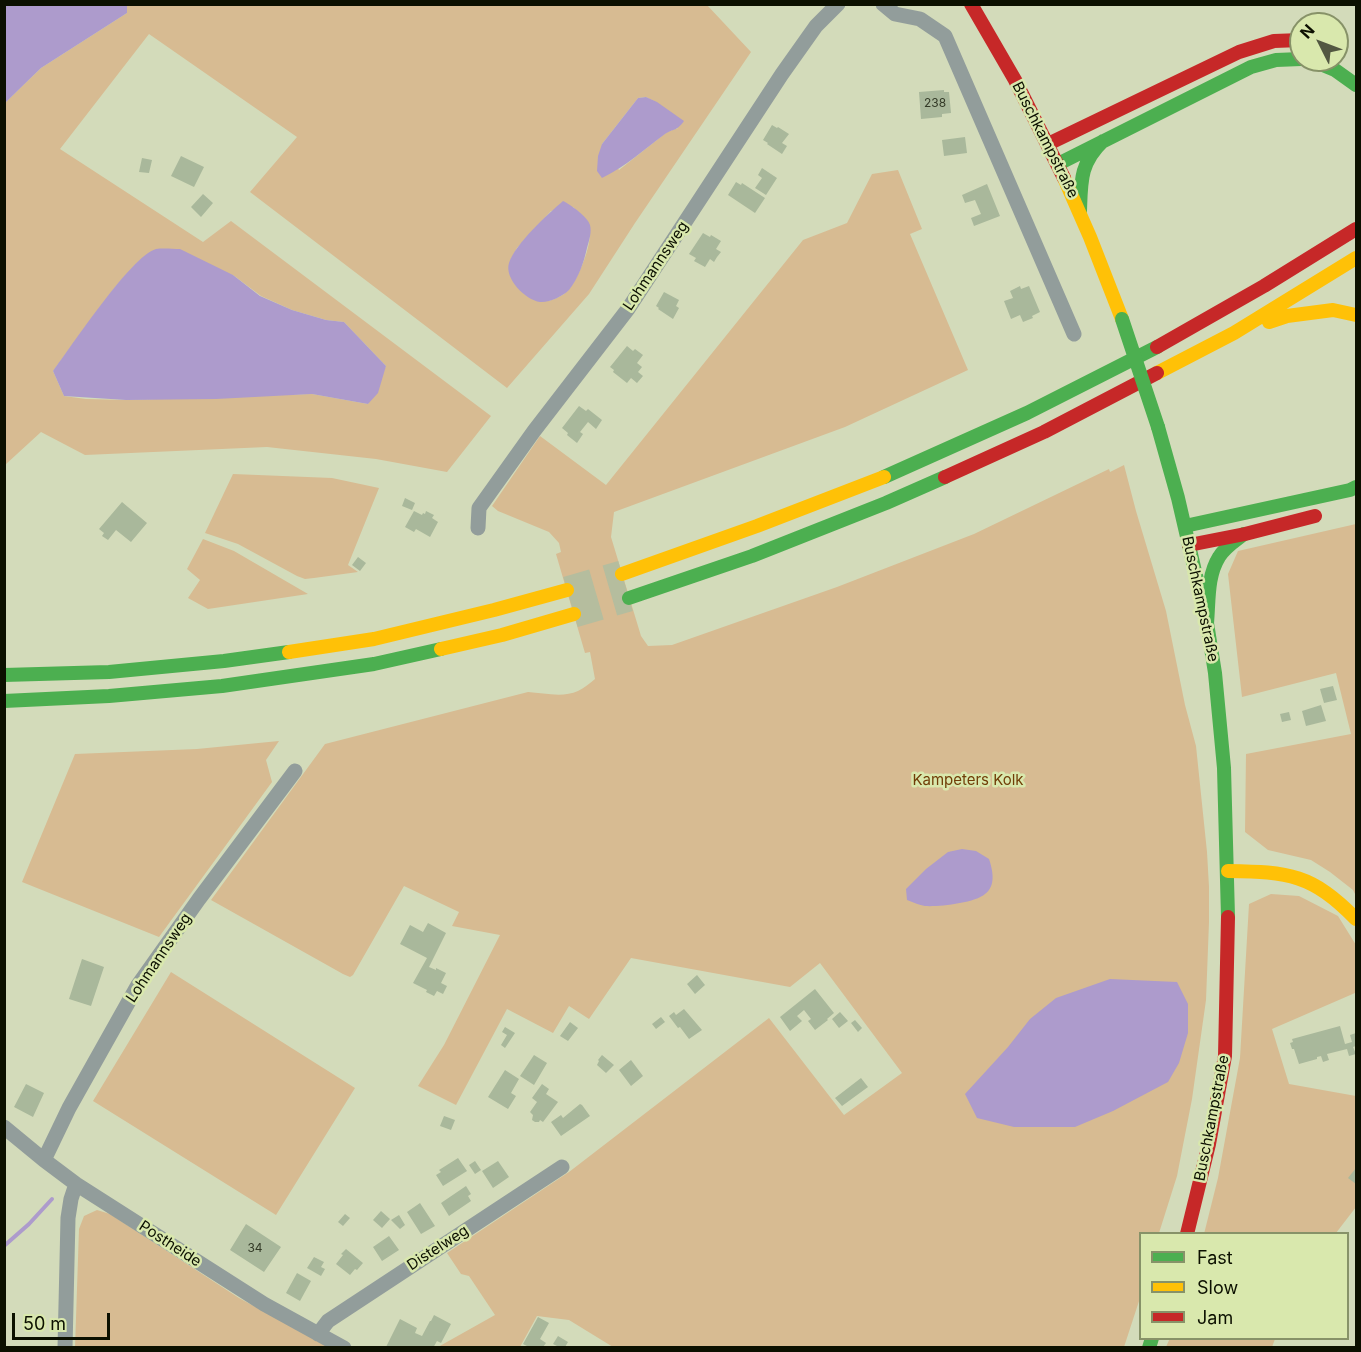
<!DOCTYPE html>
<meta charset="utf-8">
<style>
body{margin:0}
#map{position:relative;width:1361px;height:1352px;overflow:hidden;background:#d3dbba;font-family:Inter,sans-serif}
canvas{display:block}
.frame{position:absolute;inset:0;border:6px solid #0c1000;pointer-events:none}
.legend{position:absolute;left:1139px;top:1232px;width:210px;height:108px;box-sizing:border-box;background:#d9e8ad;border:2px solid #879268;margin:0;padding:8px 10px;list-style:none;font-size:18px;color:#0c1000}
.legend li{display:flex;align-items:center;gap:12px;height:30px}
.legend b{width:30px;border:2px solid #879268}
.north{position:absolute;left:1289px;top:12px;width:60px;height:60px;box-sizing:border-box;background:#d9e8ad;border:2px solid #879268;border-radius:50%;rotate:312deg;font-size:16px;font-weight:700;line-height:24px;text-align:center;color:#0c1000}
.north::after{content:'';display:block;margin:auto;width:21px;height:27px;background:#525741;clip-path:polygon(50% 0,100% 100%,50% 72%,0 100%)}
.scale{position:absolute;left:12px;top:1313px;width:98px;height:27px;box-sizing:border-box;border:3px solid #0c1000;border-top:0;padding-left:8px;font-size:18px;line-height:21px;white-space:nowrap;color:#0c1000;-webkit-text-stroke:4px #d9e8ad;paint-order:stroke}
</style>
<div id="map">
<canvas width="1361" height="1352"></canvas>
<div class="frame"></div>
<ul class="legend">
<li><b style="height:8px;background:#4caf50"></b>Fast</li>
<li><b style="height:8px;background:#ffc107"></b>Slow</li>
<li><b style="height:8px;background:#c62828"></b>Jam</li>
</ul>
<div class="north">N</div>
<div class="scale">50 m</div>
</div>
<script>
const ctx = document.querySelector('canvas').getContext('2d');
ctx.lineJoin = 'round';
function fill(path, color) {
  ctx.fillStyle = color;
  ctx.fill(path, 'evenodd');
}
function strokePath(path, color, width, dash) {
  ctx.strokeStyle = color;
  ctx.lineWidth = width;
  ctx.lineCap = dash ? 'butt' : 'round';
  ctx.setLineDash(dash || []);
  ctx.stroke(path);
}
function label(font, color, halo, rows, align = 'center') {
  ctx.font = font + ' Inter,sans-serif';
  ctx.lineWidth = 5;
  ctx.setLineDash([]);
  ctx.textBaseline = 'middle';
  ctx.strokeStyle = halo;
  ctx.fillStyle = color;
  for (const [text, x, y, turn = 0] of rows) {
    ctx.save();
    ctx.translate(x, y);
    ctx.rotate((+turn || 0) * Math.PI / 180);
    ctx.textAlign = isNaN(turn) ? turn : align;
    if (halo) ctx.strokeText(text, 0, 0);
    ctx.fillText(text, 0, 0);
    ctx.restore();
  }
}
const green = new Path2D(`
 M127,5H707L751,52L635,223L589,294L507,388L250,192L297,137L149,34L60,149L203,242L231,221L491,416L447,472L376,459L267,447L85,455L41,432L5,465V103L41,68L127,13ZM646,97C665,106 668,112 678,128L667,132L619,170L602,144L638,98ZM573,207C578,212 587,218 589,225C594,240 580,275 570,288C565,295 557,298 549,301L510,261L517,248L551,211ZM140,260L233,275L261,296L292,310L326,320L344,322L386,366L368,404L312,394L126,400L86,399L64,396L53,371L116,286Z
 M898,170L922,229L910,234L968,370L845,427L614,512L611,537L641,636L648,646L672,645L837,587L974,534L1109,469L1110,472L1124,465L1136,511L1166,611L1185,705L1196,746L1207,852L1209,887V922L1206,1000L1192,1099L1177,1176L1159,1233L1140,1234V1298L1124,1347H613L569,1320L537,1316L520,1347H438L495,1315L469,1276L461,1274L447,1253L569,1172L769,1018L844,1115L902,1073L820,963L790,987L631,958L589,1019L569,1006L553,1033L507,1009L456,1105L418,1086L444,1045L500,935L452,926L459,912L404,886L353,975L350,977L343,974L211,900L325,744L528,692C544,693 563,698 578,691C584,688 590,683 595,679L590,652L585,653L556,554L561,552L559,543L549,532L498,511L492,506L540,436L606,485L803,240L847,223L872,174Z
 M233,474L332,478L379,488L348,565L358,572L314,578L305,579L297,576L238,544L205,533Z
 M1356,524V896L1353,890L1330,872L1311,860L1268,850L1245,832L1246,754L1351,734L1336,673L1242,697L1228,574L1238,551Z
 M203,539L234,551L308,594L208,609L188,598L200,580L187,569Z
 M279,741L266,760L272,782L159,937L22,882L75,754L197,749Z
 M1271,894L1299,896L1338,916L1356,945V996L1355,993L1272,1029L1289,1084L1356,1096V1207L1336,1233L1204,1234L1218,1178L1240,1058L1249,904Z
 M171,972L355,1088L276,1215L93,1101Z
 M97,1210L110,1214L239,1298L330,1347L75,1348L79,1229L84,1216Z
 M1170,1338H1275V1339L1272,1347H1166Z`);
const water = new Path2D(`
 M5,4L127,5V13L41,68L5,103Z
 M646,97L657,102L684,121C676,132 674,128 665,134C643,150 627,166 602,178L597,171L598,156L602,144L638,98Z
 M563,201C571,205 588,217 590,225C592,232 589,241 587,248C584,262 578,279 569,290C563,296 549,303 540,302C525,300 504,278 509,263C515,244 548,214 563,201Z
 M180,249L233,275L260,296L292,310L326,320L344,322L386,366L378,393L368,404L312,394L216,399L126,400L64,396L53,371C71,347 131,256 156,249C163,248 173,249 180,249Z
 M962,849L976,851L989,859C993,871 996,886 985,894C975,903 938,907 925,906C919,905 913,902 907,900L906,889L926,869L948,852Z
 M1110,979L1177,982L1188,1004V1033L1179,1063L1168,1082L1113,1111L1075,1127H1014L977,1118L965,1094L1008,1047L1030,1019L1056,998Z`);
const stream = new Path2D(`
 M4,1246L29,1224L52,1199`);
const building = new Path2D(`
 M944,90V92H949L951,113L942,114V117L921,119L919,92Z
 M772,125L777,128L778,127L789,134L782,143L787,146L782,154L767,144L768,143L763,140Z
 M965,137L967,153L944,156L942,140Z
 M181,156L204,167L194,187L171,176Z
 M142,158L152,160L149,173L139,172Z
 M762,168L777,178L766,195L755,188L762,178L758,175Z
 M736,182L741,185L742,183L765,198L755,213L728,195Z
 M987,184L1000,216L974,226L971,218L981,214L975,200L965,203L962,195Z
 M203,194L213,203L201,217L191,207Z
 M703,233L710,237L711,235L721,241L716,249L721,252L717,257L714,262L710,259L705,267L694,261L696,258L689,254Z
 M1020,286L1021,289L1029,286L1040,312L1032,316L1033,318L1023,322L1020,315L1011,319L1004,301L1013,298L1010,291Z
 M664,292L679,300L676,306L679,308L673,319L658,309L659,308L656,306Z
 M627,346L633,351L635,349L643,355L637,363L642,367L638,372L643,376L637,383L631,378L627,383L613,372L614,370L610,367Z
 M579,406L586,411L588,409L602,420L596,429L588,422L580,432L583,434L577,443L567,435L568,433L562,428Z
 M405,498L415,503L412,510L402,506Z
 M122,502L147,523L131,542L116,530L108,540L102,536L104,533L99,529Z
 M414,511L422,515L423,513L425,514L426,511L434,515L432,518L438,522L430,537L416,529L414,532L405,527Z
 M358,557L366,563L360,571L352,565Z
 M1333,686L1337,700L1324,703L1320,689Z
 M1321,705L1326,721L1306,726L1302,711Z
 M1289,712L1291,720L1282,722L1280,714Z
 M428,923L446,933L429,967L436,970V968L446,973L441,983L447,986L443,994L437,991L434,996L426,992L427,990L413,983L427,958L400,944L410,925L423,932Z
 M82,959L104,967L91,1006L69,999Z
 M697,975L705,985L695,994L687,984Z
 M815,989L834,1013L827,1019L828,1020L815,1030L808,1021L811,1019L804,1010L797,1016L802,1021L790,1031L780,1017Z
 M684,1009L702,1030L689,1039L680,1027L678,1028L669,1016L674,1012L676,1015Z
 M840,1012L848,1021L839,1028L832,1019Z
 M661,1017L665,1022L656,1029L652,1024Z
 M855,1020L862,1028L858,1032L851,1023Z
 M570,1022L578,1028L568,1041L560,1036Z
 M1340,1026L1345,1044L1352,1042L1350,1035L1356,1033V1046L1353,1047L1356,1054L1349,1056L1347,1049L1327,1054L1329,1060L1323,1062L1321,1056L1317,1057V1059L1299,1064L1294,1049H1292L1290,1043L1293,1042L1292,1039Z
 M505,1027L515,1033L505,1048L501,1045L507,1035L502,1032Z
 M534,1055L547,1063L534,1085L520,1076Z
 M602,1055L614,1065L606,1073L597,1065L599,1061L598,1060Z
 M631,1060L643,1076L631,1086L619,1070Z
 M505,1070L519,1079L511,1093L516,1096L508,1109L488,1097Z
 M861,1078L868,1087L842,1106L835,1098Z
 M26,1084L44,1093L33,1117L14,1107Z
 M542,1084L549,1089L546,1094L558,1102L543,1122L540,1120L539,1122H535L532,1120L533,1115L530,1112L537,1102L532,1098Z
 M580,1104L582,1105L590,1116L561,1136L551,1122L561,1115L563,1118Z
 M444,1116L455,1120L451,1130L440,1126Z
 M458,1158L467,1171L443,1186L436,1175L441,1172L439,1170Z
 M475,1161L481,1170L475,1174L469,1165Z
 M498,1161L509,1177L493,1188L482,1171Z
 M1356,1168V1184L1348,1178Z
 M466,1186L471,1194L468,1196L471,1201L449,1216L441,1203Z
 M420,1203L435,1226L421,1234L407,1212Z
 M381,1211L390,1219L382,1228L373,1220Z
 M345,1214L350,1218L343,1226L338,1222Z
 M399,1215L405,1225L400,1229L391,1220Z
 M246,1224L281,1247L264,1272L230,1250Z
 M389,1236L399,1250L382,1261L373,1247Z
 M346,1249L363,1263L357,1270L355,1269L350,1275L336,1264L343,1255L341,1254Z
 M314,1257L324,1262L321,1267L325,1269L321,1276L307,1268Z
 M297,1273L311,1281L300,1301L286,1293Z
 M434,1315L451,1324L441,1343L437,1341L433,1348L429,1346L428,1347H412L409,1346L408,1347H386L400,1319L417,1328L415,1333L422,1336L430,1321H431Z
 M538,1317L549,1323L540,1339L546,1343L543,1347H529L523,1344Z
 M558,1336L568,1342L565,1347H559L553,1344Z`);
const highwayTunnel = new Path2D(`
 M567,590L622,574
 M574,614L629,598`);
const street = new Path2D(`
 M883,4L895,14L920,19L945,36L1074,334
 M478,528L479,508L534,431L628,309L782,74L816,26L838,4
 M4,1127L44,1160L76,1184L264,1304L344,1348
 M44,1160L69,1108L138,985L199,899L295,771
 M318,1334L328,1321L562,1167
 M65,1348L68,1218L71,1199L76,1184`);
const fast = new Path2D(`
 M1311,60L1335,70L1356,85
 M1058,164L1251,67L1276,60L1301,59
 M1080,211C1081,181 1080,163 1103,141
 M1158,427L1178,498L1207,623L1215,673L1224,768L1228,917
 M884,477L1027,413L1157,347
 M1185,526L1350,490L1356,487
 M629,598L752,556L886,503L945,477
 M1207,623C1209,602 1207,576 1219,557C1225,547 1235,541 1244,534
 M4,675L109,672L224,661L289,652
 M4,701L109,696L222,686L374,664L441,649
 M1149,1348L1152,1338`);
const slow = new Path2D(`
 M1064,178L1090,237L1122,319
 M1269,322L1287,316L1333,310L1356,315
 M1157,373L1234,333L1356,258
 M622,574L757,526L884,477
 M441,649L502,635L574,614
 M289,652L374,639L494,610L567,590
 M1228,871C1289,872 1312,874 1356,919`);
const jam = new Path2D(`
 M971,4L1015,80L1064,178
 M1048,144L1239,52L1274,41L1301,40
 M1157,347L1264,286L1356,229
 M945,477L1044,432L1157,373
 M1189,545L1245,534L1315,516
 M1187,1234L1209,1144L1225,1056L1228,917`);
const fastBridge = new Path2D(`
 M1122,319L1158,427`);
const numberNames = [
 ["238",935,103],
 ["34",255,1248]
];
const streetNames = [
 ["Buschkampstraße",1045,140,63],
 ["Lohmannsweg",656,266,-56],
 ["Buschkampstraße",1200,599,78],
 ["Lohmannsweg",159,958,-56],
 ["Buschkampstraße",1212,1118,-79],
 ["Postheide",170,1244,33],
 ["Distelweg",438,1248,-33]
];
const parkNames = [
 ["Kampeters Kolk",968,780]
];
fill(green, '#d7bb92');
fill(water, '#ad9bcc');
strokePath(stream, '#ad9bcc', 4);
fill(building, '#a9b89b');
strokePath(highwayTunnel, '#b5bd9e', 27, [27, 14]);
strokePath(street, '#929d9b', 15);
strokePath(fast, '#4caf50', 14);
strokePath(slow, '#ffc107', 14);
strokePath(jam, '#c62828', 14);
strokePath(fastBridge, '#4caf50', 14);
label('12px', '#333a27', null, numberNames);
label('15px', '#0c1000', '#d9e8ad', streetNames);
label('15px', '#703d07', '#d9e8ad', parkNames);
</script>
